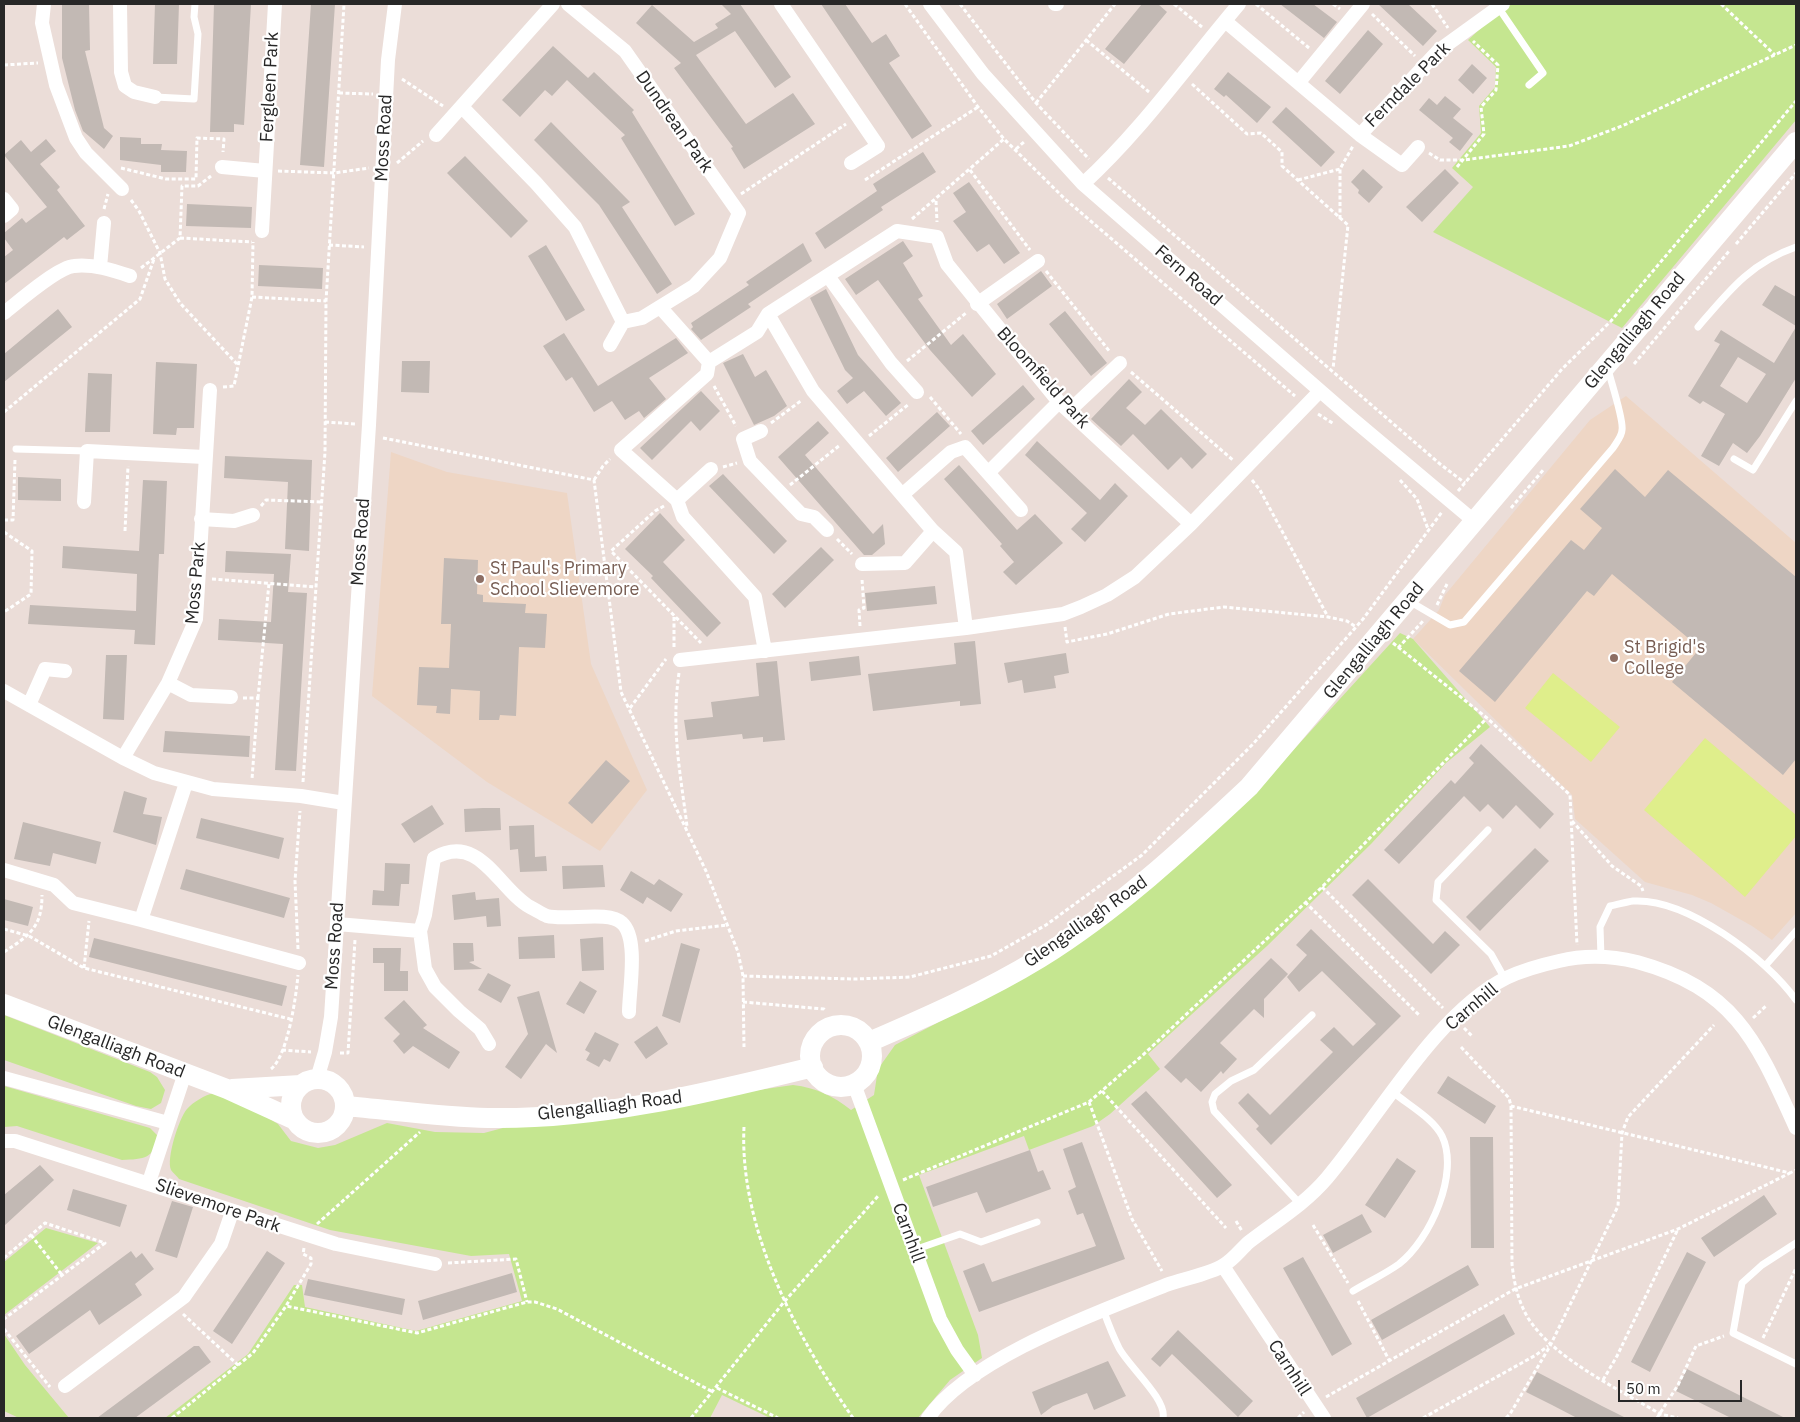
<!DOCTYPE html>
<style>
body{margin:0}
#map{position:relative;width:1800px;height:1422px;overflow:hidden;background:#ebddd8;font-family:"IBM Plex Sans",sans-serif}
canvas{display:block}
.frame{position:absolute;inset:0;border:5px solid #272727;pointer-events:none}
.scale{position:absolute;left:1618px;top:1380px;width:124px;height:22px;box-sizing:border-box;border:2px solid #272727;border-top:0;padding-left:6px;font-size:15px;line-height:18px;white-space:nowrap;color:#272727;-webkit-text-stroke:4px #fff;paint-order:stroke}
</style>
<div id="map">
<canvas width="1800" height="1422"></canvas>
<div class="frame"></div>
<div class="scale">50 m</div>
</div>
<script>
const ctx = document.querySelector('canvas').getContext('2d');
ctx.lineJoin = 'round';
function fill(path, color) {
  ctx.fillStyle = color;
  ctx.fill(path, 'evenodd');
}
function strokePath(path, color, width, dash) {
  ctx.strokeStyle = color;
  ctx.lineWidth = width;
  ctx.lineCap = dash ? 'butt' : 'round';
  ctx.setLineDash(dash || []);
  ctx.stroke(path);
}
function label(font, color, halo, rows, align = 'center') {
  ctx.font = font + ' "IBM Plex Sans",sans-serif';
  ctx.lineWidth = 4.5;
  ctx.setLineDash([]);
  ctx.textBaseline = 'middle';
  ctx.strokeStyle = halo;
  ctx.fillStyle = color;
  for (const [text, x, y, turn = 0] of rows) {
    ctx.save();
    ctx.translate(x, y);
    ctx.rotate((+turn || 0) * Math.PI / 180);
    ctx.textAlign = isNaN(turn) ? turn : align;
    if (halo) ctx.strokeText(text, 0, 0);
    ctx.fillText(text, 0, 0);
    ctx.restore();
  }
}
const education = new Path2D(`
 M1626,396L1796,543V913L1772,940L1752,926L1711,903L1692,895L1645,882L1575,819L1572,795L1413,639L1439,610L1445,595L1590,420Z
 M391,452L447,472L567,493L591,664L647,790L600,851L487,782L372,696Z`);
const green = new Path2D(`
 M1507,4H1796V120L1622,328L1433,232L1473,187L1452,168L1481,133L1479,106L1495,87L1496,67L1468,40Z
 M1400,633L1413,639L1490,727L1446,763L1371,844L1267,946L1148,1054L1160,1069L1110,1114L1093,1126L1029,1150L1024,1136L919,1175L978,1335L982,1358L950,1380L918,1418H770L722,1395L710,1418H165L248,1354L294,1285H302L305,1307L416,1331L522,1301L509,1254L471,1256L330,1230L179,1179C177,1176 173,1173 171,1170C166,1159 179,1118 187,1109C193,1102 205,1095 214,1093L260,1113L278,1124L291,1141L318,1148L335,1145L387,1123L435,1132L484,1133L514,1125L793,1085C817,1088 833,1096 851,1110L874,1095L878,1069L895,1045L1000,990L1246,802Z
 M4,1015L150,1072L157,1077L165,1090L161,1103L151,1109L136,1106L4,1060Z
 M4,1086L150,1128L157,1135C155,1159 144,1159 122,1160L17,1126L4,1127Z
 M46,1228L98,1243L4,1315V1262Z
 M4,1334L25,1365L69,1418H19L4,1411Z`);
const pitch = new Path2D(`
 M1553,673L1620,727L1591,762L1525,708Z
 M1705,738L1796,815V836L1745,897L1644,810Z`);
const building = new Path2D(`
 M62,4H89L90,50L85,51L104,128L113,136L104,149L83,131L75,110L62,58Z
 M155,4H179L177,64H153Z
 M214,4H251L244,125L234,124V132H210Z
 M311,4H335L324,167L300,165Z
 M721,4H740L791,77L775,88L735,31L696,55L746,124L793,93L815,124L744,169L731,148L733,147L674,68L681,63L636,23L652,5L694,42L718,28L715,24L731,14Z
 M821,4H845L872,43L886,34L900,56L889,63L932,126L912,139Z
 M1142,4H1158L1167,12L1124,64L1105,49Z
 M1280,4H1313L1337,22L1324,38Z
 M1378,4H1408L1437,31L1423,46Z
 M1368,30L1383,44L1340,94L1325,81Z
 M553,46L588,78L594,72L634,110L632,112L695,214L675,226L621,138L625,135L567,80L552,96L545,90L520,117L502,100Z
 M1472,64L1487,78L1473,94L1458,80Z
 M1228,72L1271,107L1257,123L1226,95L1224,97L1214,89Z
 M1445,96L1461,109L1453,118L1473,134L1460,151L1449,142L1453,138L1419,110L1429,98L1437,105Z
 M1286,107L1335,152L1321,167L1272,122Z
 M551,122L630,202L622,207L672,284L657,294L599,205L534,140Z
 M120,137L141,138V144H162L161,150L187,151L186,172H161V165L120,160Z
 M46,139L56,151L40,164L60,187L57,190L85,226L67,240L64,237L4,284V257L13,250L4,238V233L22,218L26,223L47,207L4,155L21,140L31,152Z
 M923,152L936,172L881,207L883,210L825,249L815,233L877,191L873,184Z
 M465,156L528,221L511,238L447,173Z
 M1363,169L1383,187L1369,203L1358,193L1359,190L1351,182Z
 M1445,169L1459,183L1422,222L1406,207Z
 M969,182L1020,253L1004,264L989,244L977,252L953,221L966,212L953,193Z
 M187,204L252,207L251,228L186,226Z
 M903,241L913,256L903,263L923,296L918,299L951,345L963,334L996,374L972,397L930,350L878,280L856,295L845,279Z
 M803,243L812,261L748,304L751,307L701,340L691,329L693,327L691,323L749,285L746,282Z
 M546,245L585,310L566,321L528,256Z
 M259,265L323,268L322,289L258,286Z
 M1041,271L1052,286L1007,319L997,304Z
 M1775,285L1796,297V326L1762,305Z
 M826,289L858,355L901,403L886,416L864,391L847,404L837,391L853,378L845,370L810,298Z
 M58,309L72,327L4,382V354Z
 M1065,311L1107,363L1091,376L1049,324Z
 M1796,327V378L1760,436L1747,453L1733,443L1719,466L1701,456L1725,414L1703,401L1700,404L1688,396L1720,344L1714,341L1721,330L1774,363ZM1738,357L1766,374L1747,403L1720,386Z
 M564,333L598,386L676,338L688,353L649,378L666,399L644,418L639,411L625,420L612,401L594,412L572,377L566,381L543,346Z
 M743,354L755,377L766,370L787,406L774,416L754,425L723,363Z
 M402,361H430L429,393L401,392Z
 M156,362L197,364L194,428H177L176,435L153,434Z
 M88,373L112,374L110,432H85Z
 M1129,379L1142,392L1126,408L1145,425L1161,409L1207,454L1192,469L1181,457L1168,470L1133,434L1121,446L1091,419Z
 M1023,385L1035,399L983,445L971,431Z
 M701,391L720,411L700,431L691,421L652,460L640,448Z
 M937,412L950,426L898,472L886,458Z
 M818,421L829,433L805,455L873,534L883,524L885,544L872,555H864L778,457Z
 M1037,441L1100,500L1115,483L1128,496L1085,542L1071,529L1087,513L1025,455Z
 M225,456L312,460L309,551L285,549L288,482L224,478Z
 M959,465L1017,530L1035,514L1063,543L1016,585L1003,572L1014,562L1000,546L1002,544L944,479Z
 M1615,469L1645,497L1668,470L1796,577V759L1783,775L1672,682L1700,648L1612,574L1594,596L1587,591L1495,702L1459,671L1571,540L1584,550L1602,528L1580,509Z
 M723,474L787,541L774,554L709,486Z
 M18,477L61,479V501L18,500Z
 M143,480L167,481L164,554H159L155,645L134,644L135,630L28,624L30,605L136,611L137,574L62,568L63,546L139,551Z
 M660,513L685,540L663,562L721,623L707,637L651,578L653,576L625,549Z
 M821,547L834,560L785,608L772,594Z
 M226,551L291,554L288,592L307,593L296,771L275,770L283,644L218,640L219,619L271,622L274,574L225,572Z
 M444,558L478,560L477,594L483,595V602L526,604L525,613L547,614L545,648L519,647L516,716L500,715L499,720H479L480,691L451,689L450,714L436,713L437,706L417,705L419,667L449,668L451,624H441Z
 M935,586L937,604L867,611L865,593Z
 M975,641L981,704L960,706V701L873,711L868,674L956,664L954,643Z
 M1066,653L1069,673L1054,676L1056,688L1024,693L1022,680L1008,683L1004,663Z
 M106,655H127L124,720L103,719Z
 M859,656L861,675L811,681L809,662Z
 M777,661L785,740L763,742V737L743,739L742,734L687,740L684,720L713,717L711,702L759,696L756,663Z
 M165,731L250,736L249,757L163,752Z
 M1481,744L1554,814L1540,829L1516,805L1503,819L1488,804L1480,812L1464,796L1399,864L1384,850L1451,780L1455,784L1474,763L1469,758Z
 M606,760L630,781L592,824L568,803Z
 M124,791L147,798L143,814L162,817L156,845L113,832Z
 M432,805L444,824L414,843L401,824Z
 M483,808H500L501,830L465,832L464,809Z
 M201,818L284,838L279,859L196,838Z
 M23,822L101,842L96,864L53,853L50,866L14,859Z
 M534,825L535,857L546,856L547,871L520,872L518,849L510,850L509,826Z
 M1535,848L1549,861L1480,931L1466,917Z
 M385,863L410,864L409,884H401L399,906L372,905L373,890L384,891Z
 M603,865L605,887L563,889L562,866Z
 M186,869L290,898L284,918L180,889Z
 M631,871L654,885L659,879L683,894L671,912L647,897L643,904L620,890Z
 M1368,879L1433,944L1445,931L1460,945L1431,974L1352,895Z
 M475,892L476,900L499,898L501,926L487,927L486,916L454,920L452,895Z
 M4,899L33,907L28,926L4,920Z
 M1311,929L1401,1016L1271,1145L1256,1129L1259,1126L1238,1103L1248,1093L1270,1115L1333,1052L1320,1040L1334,1027L1353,1046L1376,1024L1322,971L1299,992L1287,977L1307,955L1296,945Z
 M554,935L555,958L519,959L518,937Z
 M603,937L604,970L582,971L580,939Z
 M94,938L287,986L282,1006L89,957Z
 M453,943H473L474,961L469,962L482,969L454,970Z
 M681,943L700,949L680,1023L662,1016Z
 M373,948H401L400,971H408V991H384V963H373Z
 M1271,958L1288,974L1264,999V1018L1254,1009L1220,1043L1237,1059L1223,1074L1221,1071L1201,1092L1186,1078L1181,1083L1164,1067Z
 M488,973L511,985L501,1003L478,990Z
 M580,981L597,991L584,1014L566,1004Z
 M539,991L557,1053L546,1044L521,1079L505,1067L528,1034L517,997Z
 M404,1000L427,1025L423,1028L460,1052L449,1069L413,1046L404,1054L393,1041L400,1034L384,1018Z
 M657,1026L668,1044L646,1059L634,1042Z
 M595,1032L619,1044L610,1062L604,1059L599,1067L586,1060L590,1053L585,1050Z
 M1448,1076L1496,1106L1485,1124L1437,1093Z
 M1146,1091L1232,1185L1217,1198L1131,1104Z
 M1470,1137H1493L1494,1248H1471Z
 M1082,1142L1125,1259L979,1312L963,1271L984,1263L992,1282L1096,1246L1083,1213L1077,1215L1068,1191L1076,1187L1063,1149Z
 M1030,1150L1038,1172L1043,1170L1051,1189L986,1213L977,1192L933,1207L926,1187Z
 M1397,1158L1416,1171L1385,1218L1365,1205Z
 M40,1165L54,1180L4,1226V1195Z
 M73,1189L127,1205L120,1227L67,1210Z
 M1764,1195L1777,1214L1714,1257L1701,1238Z
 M172,1201L193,1207L177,1258L155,1251Z
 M1362,1214L1372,1232L1333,1253L1323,1235Z
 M131,1251L136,1258L142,1253L154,1269L135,1284L142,1295L99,1325L90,1310L29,1354L16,1336Z
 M267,1251L285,1263L232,1344L213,1331Z
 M1687,1252L1706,1262L1650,1372L1631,1362Z
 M1303,1257L1352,1344L1332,1356L1283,1268Z
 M1468,1265L1479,1285L1382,1340L1371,1320Z
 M512,1273L517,1292L423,1320L418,1301Z
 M308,1279L405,1299L402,1315L304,1295Z
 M1504,1314L1515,1334L1367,1418L1356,1398Z
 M1178,1330L1253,1401L1238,1417L1172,1354L1160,1367L1151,1359Z
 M194,1346H199L211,1362L135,1418H97Z
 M1108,1361L1126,1396L1094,1410L1087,1393L1053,1406L1041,1415L1032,1392Z
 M1687,1369L1785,1418H1731L1676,1391Z
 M1537,1372L1602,1406L1626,1418H1577L1552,1405L1526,1392Z`);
const path = new Path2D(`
 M905,4L978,107L1004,139L1065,199L1295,396
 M960,4L1036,103L1089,159
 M1174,4L1202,27
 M1256,4L1309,48
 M1333,4L1340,9
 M1432,4L1448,28
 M1721,4L1775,55
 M1372,14L1415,56
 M1086,40L1149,92
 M4,65L38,63
 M402,79L443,106
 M1192,84L1247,134L1261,133L1282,152V166L1348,225L1333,369
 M339,93L373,94
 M1036,103L1115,4
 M1016,149L1025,141
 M1429,153L1440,160H1464L1569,146L1622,126L1796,45
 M397,163L423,141
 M1457,167L1484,134L1481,107L1496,90L1498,65L1473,41
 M121,168L166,179H196L197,138L224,139L223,152
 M970,170L1030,250
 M278,171L334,173L369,168
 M1108,178L1440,464L1465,483
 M865,180L978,107
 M1298,180L1340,169
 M741,194L846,124
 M131,200L139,211L160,253L165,279L180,303L237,364
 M936,201L937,222
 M104,209L108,194
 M912,219L1004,139
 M1340,219V169L1353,146
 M180,238L252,242
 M1736,244L1796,173
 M329,245L364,247
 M141,268L180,238L182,186H198L211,176
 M1046,271L1110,352
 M252,297L326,301
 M907,361L966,313
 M1634,364L1730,250
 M1131,372L1234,461
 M714,386L736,426
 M223,387L234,386L252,297L253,242
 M930,397L961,434
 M4,412L140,299L154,259
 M1318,414L1334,424
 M325,422L356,424
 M771,423L802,400
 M869,436L909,404
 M383,438L594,480L621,692L706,871L738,952L743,976L744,1047
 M723,467L737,463
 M594,480L603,466L610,459
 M1252,480L1260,490L1328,617
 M1400,480L1417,499L1428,529
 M790,485L840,445
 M1458,491L1562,369L1611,321L1796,101
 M261,506L266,500L323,502
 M664,506L655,511L611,551L701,643
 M1511,508L1544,469
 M4,520H13L15,460
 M125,531L128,466
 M4,532L32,551L31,594L4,612
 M837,539L852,554
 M212,579L316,587
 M1437,605L1447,584
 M674,617V648
 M860,626L859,610L864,608L862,579
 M1065,627L1067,642L1107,634L1169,614L1224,607L1328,617L1347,621L1356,627
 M1393,643L1487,718L1570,795L1577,945
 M1398,648L1423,621
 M679,673C671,729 680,770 687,826
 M243,698H258L252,779
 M258,698L269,583
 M630,708L666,659
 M303,782L325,452L326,301L344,4
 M1572,821L1612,866L1641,886L1643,891
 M1322,887L1443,1008
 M1305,902L1419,1015
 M4,929L29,936L84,968L290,1019
 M645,941L676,931L727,925
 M298,949L295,881L300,811
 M4,952C30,935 42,927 42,895
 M84,968L89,921
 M743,976L854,979L910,977L991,956L1046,925L1142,855L1253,744L1363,619L1442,512
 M743,1002L824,1009L826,1011
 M1753,1018L1766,1006
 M1464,1028L1472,1036
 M1461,1047L1509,1098L1511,1106L1790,1173L1796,1170
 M282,1050L311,1052
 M340,1053H348L355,940
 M271,1069C288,1055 296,997 298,975
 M1102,1091L1226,1228
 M1089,1102L1132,1219L1162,1271
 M1511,1106L1512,1264C1514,1283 1518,1301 1528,1318C1554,1359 1619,1389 1660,1414L1678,1418
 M744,1127C739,1228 797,1338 853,1418
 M903,1180L1089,1102L1144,1054L1321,888L1487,718
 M1236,1221L1242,1231
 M317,1224L420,1132
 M1313,1225L1348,1283
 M31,1235L62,1275
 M304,1248L303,1254L311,1258V1264L286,1306L417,1333L527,1302H535L557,1309L713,1392
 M4,1258L45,1223L105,1243L4,1319
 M448,1263L516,1259L527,1302
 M1358,1301L1389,1360
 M183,1314L239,1366
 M4,1329L50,1387
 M1763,1338L1796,1268
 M1603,1380L1617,1356L1678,1229
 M717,1388L778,1418
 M1326,1397L1515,1289L1678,1229L1790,1173
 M172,1418L253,1353L286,1306
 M691,1418L784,1302L879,1195
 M1298,1418L1304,1412
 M1423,1418L1536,1355L1548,1346
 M1506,1418L1510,1414L1550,1346L1618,1206L1622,1133L1628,1117L1714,1025
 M1657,1418L1678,1385L1696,1346L1724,1336`);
const lane = new Path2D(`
 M1498,7L1543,73L1529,85
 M155,97L194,99L198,34L194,17L195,4
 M1698,327C1728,292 1750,263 1796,247
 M16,449L87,451
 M1734,459L1753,470L1796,401
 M1409,601L1450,625L1464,622L1613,448C1616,443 1622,436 1622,430C1624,420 1611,382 1608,369
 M1488,830L1438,882L1436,900L1491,954L1505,979
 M1601,957L1600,927L1610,906C1617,905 1625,902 1633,901C1687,898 1766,958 1796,1000
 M1765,966L1796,931
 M1301,1205L1214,1111L1212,1102L1215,1094L1231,1081L1254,1070L1312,1015
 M1796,1243L1762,1265L1742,1283L1733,1333L1796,1364
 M914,1250L960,1234L981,1242L1037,1222
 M1353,1291C1368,1282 1385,1274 1399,1264C1430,1240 1460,1173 1442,1136C1433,1118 1408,1105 1393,1092
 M1104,1312C1108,1323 1113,1336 1119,1348C1129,1367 1167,1399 1163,1418`);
const street = new Path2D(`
 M44,4L42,23L56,85L76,138L86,153L122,189
 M120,4L121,72L125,86L134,92L155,97
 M568,4L625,51L739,213L720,258L694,286L642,318L623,322
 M781,4L878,146L851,163
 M930,4L983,74L1083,184L1349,416L1474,521
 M1055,4H1057
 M1225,21L1360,135L1438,51L1503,4
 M1299,82L1363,4
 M463,108L536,183L575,227L623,322L610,345
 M436,135L553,4
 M1360,135L1402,165L1418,147
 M222,167L265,171
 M1083,184C1142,130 1188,64 1239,4
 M4,199L12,209L4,216
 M262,231L275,4
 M100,267L104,223
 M828,276L891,363L917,392
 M977,304L1038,261
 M660,307L709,362
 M4,313C18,302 58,267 74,266C94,264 112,270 130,276
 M768,314L813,391L933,531L956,552L966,628
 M1069,411L1120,363
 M761,431L743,439L750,461L801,514L814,517L827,530
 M711,469L677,500L683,517L755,597L765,651
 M988,473L1059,402
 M902,495L951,452L965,447L1021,510
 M677,500L621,450L707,374L709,362L757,332L768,314L897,231L937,237L947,264L1059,402L1191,524
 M84,502L87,451L204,457
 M201,519L234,521L253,515
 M862,564L905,563L933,531
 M680,660L966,628L1063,614L1081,607L1107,595L1135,577L1191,524L1320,391
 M168,683L191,695L231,697
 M4,691L123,758L154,773L213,789L301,796L344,803
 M29,705L45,669L65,671
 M123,758L168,683L196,619L210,390
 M186,783L141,920L299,963
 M4,870L54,885L73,903L141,920
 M337,924L420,931
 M489,1044L480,1029L459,1011L435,987L425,969L420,931L425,915L434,858C480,832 498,889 530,907C536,910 542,914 547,916C566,921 609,910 622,923C639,938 629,991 629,1012
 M4,1078L168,1123
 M317,1079L325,1052L331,1017L337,924L369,425L388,60L395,4
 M854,1084L940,1319L957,1350L975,1375
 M4,1141H15L336,1244L435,1264
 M149,1182L185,1073
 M1223,1266L1324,1418
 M65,1386L184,1297L221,1244L232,1212
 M928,1418C969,1358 1099,1312 1166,1285C1184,1278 1208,1275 1224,1265C1234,1259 1241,1249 1249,1242C1276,1221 1304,1205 1327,1178C1378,1118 1436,1013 1506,978C1523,970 1541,965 1559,961C1584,955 1612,956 1637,962C1736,989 1757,1042 1796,1128`);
const secondary = new Path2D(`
 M4,1004L227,1089L295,1120
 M810 1056a31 31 0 1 1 62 0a31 31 0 1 1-62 0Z
 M869,1042C927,1017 986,991 1040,958C1117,910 1183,849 1249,787L1796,142
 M291 1106a27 27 0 1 1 54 0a27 27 0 1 1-54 0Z
 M232,1089L301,1085
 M345,1106C392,1110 440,1117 488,1118C598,1120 707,1093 813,1067`);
const markers = [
 [480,579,5,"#8d6e63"],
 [1614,658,5,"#8d6e63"]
];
const streetNames = [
 ["Ferndale Park",1408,85,-45],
 ["Fergleen Park",270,87,-87],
 ["Dundrean Park",674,122,55],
 ["Moss Road",384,138,-87],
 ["Fern Road",1188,276,41],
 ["Glengalliagh Road",1635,331,-50],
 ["Bloomfield Park",1043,378,48],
 ["Moss Road",361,542,-86],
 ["Moss Park",196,583,-85],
 ["Glengalliagh Road",1374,641,-50],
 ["Glengalliagh Road",1086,922,-35],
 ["Moss Road",335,946,-86],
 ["Carnhill",1472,1007,-40],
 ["Glengalliagh Road",116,1047,21],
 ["Glengalliagh Road",610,1106,-7],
 ["Slievemore Park",218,1206,19],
 ["Carnhill",908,1233,70],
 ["Carnhill",1289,1368,57]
];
const educationNames = [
 ["St Paul's Primary",490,569],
 ["School Slievemore",490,590],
 ["St Brigid's",1624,648],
 ["College",1624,669]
];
fill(education, '#eed6c5');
fill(green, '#c5e690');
fill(pitch, '#dfee8b');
fill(building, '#c2b9b4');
strokePath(path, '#fff', 3, [4, 2.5]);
strokePath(lane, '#fff', 7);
strokePath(street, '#fff', 14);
strokePath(secondary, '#fff', 20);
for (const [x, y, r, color] of markers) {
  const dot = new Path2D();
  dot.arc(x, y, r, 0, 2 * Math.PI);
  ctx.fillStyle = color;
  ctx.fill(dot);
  strokePath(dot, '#fff', 2);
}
label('18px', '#272727', '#fff', streetNames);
label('18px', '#785e54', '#fff', educationNames, 'left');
</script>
